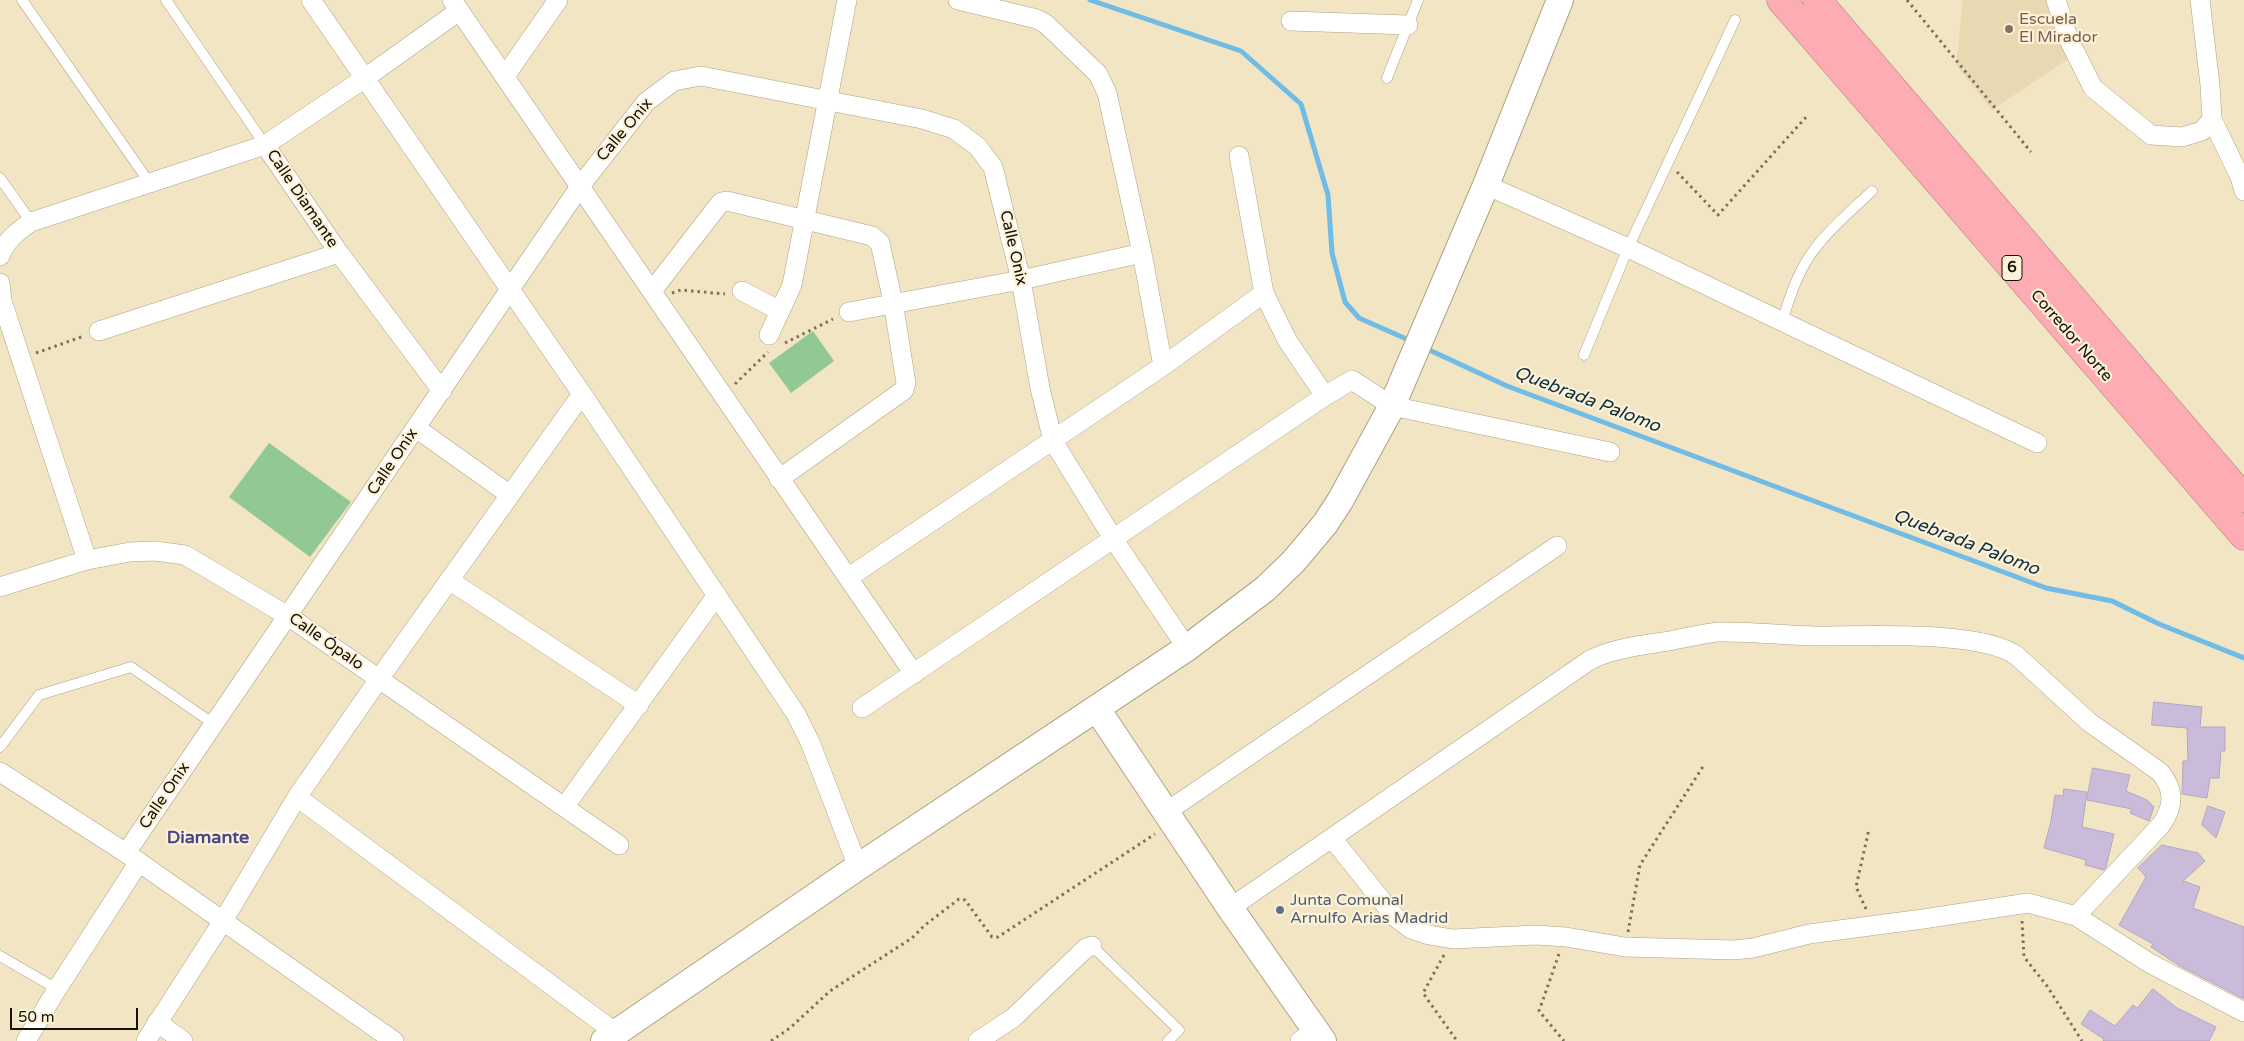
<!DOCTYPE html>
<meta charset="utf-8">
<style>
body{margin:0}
#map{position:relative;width:2244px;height:1041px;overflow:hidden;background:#f2e5c4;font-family:"Varela Round",sans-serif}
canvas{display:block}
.scale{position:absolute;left:10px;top:1008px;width:128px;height:22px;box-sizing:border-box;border:2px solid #151106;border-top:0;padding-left:6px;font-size:15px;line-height:18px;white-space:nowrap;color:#151106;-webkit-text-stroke:4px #fdf2d8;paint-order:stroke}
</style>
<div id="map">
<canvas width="2244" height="1041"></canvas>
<div class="scale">50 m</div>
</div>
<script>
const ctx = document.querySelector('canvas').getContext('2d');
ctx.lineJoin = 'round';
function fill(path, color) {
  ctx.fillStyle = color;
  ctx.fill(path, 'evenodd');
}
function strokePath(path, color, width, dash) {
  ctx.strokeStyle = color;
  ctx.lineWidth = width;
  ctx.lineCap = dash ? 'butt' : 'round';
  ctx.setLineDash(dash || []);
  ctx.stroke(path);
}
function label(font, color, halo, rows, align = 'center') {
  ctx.font = font + ' "Varela Round",sans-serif';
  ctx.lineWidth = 4.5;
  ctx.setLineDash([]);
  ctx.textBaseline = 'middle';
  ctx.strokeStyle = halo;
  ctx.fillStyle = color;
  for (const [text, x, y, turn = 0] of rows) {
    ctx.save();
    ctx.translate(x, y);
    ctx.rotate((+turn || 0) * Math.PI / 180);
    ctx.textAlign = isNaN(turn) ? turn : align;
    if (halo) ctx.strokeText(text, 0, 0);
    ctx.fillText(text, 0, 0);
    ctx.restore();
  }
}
const built = new Path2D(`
 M1963,0H2048L2070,58L1992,110L1956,65Z`);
const green = new Path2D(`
 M813,331L834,361L791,393L769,363Z
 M269,443L351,502L310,557L229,497Z`);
const stream = new Path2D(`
 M1090,0L1241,51L1301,104L1328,195L1332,253L1345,302L1359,318L1411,341
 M1425,348L1507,386L2046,588L2112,601L2159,624L2244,658`);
const building = new Path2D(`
 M2154,702L2202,707L2200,727H2225V751H2221L2219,778H2210L2207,798L2182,794L2183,761H2188L2187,728L2152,725Z
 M2093,768L2130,775L2126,791L2147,800L2154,807L2149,821L2130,813L2132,809L2087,800Z
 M2064,789L2087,792L2082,827L2114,834L2106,867L2104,870L2085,865L2086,860L2044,848L2051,821L2055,795L2063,796Z
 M2208,806L2225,812L2216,838L2202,825Z
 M2162,845L2198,853L2205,861L2183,881L2200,887L2193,908L2244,927V999L2180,966L2151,947L2153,944L2119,925L2146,877L2138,868Z
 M2153,989L2177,1008L2216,1027L2209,1041H2103L2104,1039L2081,1024L2090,1010L2115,1026L2133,1005L2137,1008Z`);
const path = new Path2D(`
 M1907,0L2031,152
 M1677,172L1718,215L1807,116
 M672,293L681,290L725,294
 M785,343L833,319
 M36,353L84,336
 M735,384L768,352
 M1866,909L1856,887L1869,829
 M2022,921L2024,957L2047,986L2082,1041
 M1628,932L1640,865L1704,765
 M1559,954L1539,1011L1564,1041
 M1444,955L1423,993L1457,1041
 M771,1041L790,1028L830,991L912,938L925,925L959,899L965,900L992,937H998L1155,834`);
const lane = new Path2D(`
 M22,0L149,182
 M166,0L265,145
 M1387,78L1418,0
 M0,178L31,222
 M1782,322C1789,299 1797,274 1811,254C1828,230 1851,211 1872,191
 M1584,355L1628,248L1735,20
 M0,747L39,695L131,667L214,724
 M1092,946L1179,1030L1168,1041
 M0,956L57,989`);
const street = new Path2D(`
 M311,0L582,394L796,714L810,742L858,867
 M452,0L914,674
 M958,0L1037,19L1046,24L1098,74L1107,93L1142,253L1163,366
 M2056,0L2069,40L2093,88L2151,135L2182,137L2202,131L2212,119
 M2200,0L2210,85L2212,119L2240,177L2244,191
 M1291,21L1408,25
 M505,76L558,0
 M265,145L365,78L459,11
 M1239,156L1264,293L1287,340L1325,396
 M1486,185L1628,248L2037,443
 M0,256C5,241 18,231 31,222L265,145L339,253L442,391
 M0,283L2,301L87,560
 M652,291L721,202L727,201L872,236L880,243L893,302L906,383L904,390L779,479
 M742,291L780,311
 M849,312L1021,280L1142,253
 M99,331L339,253
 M769,335L792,285L847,0
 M416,428L510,495
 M849,577L1163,366L1264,293
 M449,580L639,705
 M0,587L87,560L130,552L155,551L185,555L288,616L619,845
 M862,708L1325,396L1352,380L1392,406L1610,452
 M0,772L126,853L394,1041
 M297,797L616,1033
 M565,806L717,595
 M1166,812L1557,546
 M1332,838L1395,917L1411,929L1429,935L1453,939L1536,935L1566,937L1625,947L1734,950L1753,948L1809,934L1923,919L2028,903L2076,916L2151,964L2244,1012
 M126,853L581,185L646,102L674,81L701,76L922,119L954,129L977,146L993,167L1021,280L1040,388L1053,441L1114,540L1187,648
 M1230,908L1590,660C1615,647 1647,645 1674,640C1689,637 1705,633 1719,632C1753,631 1788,636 1822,636C1867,636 1982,630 2017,656L2089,722L2160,772C2175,790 2174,806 2161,825L2076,916
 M157,1022L183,1041
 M26,1041L57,989L139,862
 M146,1041L223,921L297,797L379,679L582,394
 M978,1041L1013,1018L1086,948L1092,946
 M1300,1041L1315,1031`);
const secondary = new Path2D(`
 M1097,709L1230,908L1323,1041
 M604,1041L858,867L1187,648L1265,589L1294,561L1325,524L1340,501L1392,406L1486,185L1560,0`);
const highway = new Path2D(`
 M1781,0L2244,536
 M1817,0L2244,498`);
const markers = [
 [2009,29,5,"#8d6e63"],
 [1280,910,5,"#5c6f8a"]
];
const shields = [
 [2012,268,20]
];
const shieldNames = [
 ["6",2012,268]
];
const educationNames = [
 ["Escuela",2019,20],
 ["El Mirador",2019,38]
];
const streetNames = [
 ["Calle Onix",625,130,-50],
 ["Calle Diamante",302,199,56],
 ["Calle Onix",1013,248,77],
 ["Corredor Norte",2071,336,49],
 ["Calle Onix",393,462,-56],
 ["Calle Ópalo",326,642,35],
 ["Calle Onix",165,796,-56]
];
const serviceNames = [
 ["Junta Comunal",1290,901],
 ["Arnulfo Arias Madrid",1290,919]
];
const waterNames = [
 ["Quebrada Palomo",1587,400,21],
 ["Quebrada Palomo",1966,543,21]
];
const neighbourhoodNames = [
 ["Diamante",208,838]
];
fill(built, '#e9d9b2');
fill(green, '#91c894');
strokePath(stream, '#70bce7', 5);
fill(building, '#cbbbda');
strokePath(building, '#b4a5c3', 1);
strokePath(lane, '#afa283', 11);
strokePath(street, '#afa283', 20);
strokePath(secondary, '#afa283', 28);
strokePath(highway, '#ab7676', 29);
strokePath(path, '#7a725d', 3, [2.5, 4]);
strokePath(lane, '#fff', 10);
strokePath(street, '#fff', 19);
strokePath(secondary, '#fff', 26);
strokePath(highway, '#fcacb2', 28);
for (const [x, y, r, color] of markers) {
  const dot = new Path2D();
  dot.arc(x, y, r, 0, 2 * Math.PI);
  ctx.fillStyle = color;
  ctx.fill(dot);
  strokePath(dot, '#fdf2d8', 2);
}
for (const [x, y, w] of shields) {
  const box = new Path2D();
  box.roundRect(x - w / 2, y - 12.5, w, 25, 4);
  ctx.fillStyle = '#fdf2d8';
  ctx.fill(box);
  strokePath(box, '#151106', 1);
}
label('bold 15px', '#151106', null, shieldNames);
label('16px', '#785e54', '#fdf2d8', educationNames, 'left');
label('16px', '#151106', '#fdf2d8', streetNames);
label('16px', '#4e5e75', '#fdf2d8', serviceNames, 'left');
label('italic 18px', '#0a2d3f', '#fdf2d8', waterNames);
label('bold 18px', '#484684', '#fdf2d8', neighbourhoodNames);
</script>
